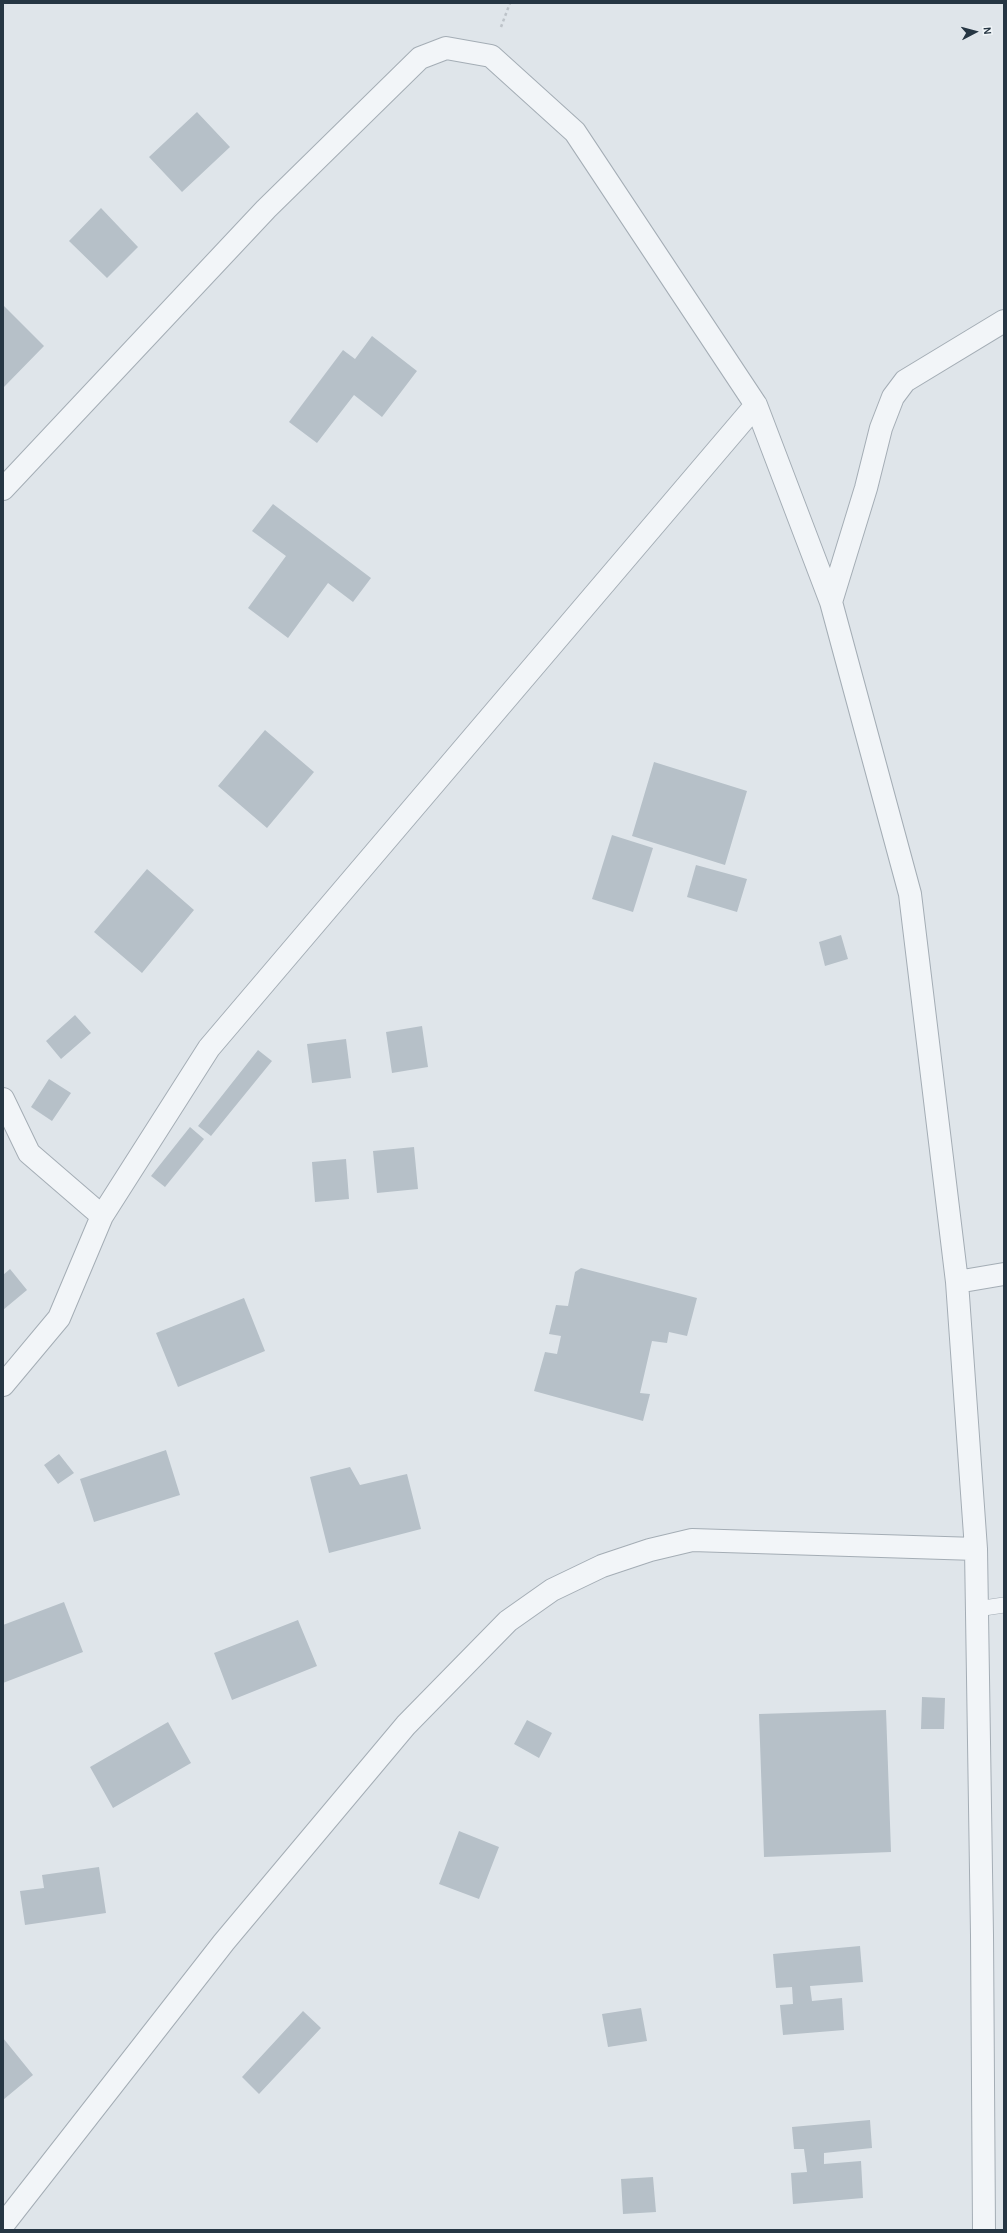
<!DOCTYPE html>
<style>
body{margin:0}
#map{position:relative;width:1007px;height:2233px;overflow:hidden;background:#dfe5ea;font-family:"Alegreya Sans",sans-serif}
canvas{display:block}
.frame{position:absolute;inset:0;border:4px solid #263643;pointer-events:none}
.north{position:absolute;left:955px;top:12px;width:40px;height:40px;-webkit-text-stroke:3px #eff4f7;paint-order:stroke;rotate:84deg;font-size:11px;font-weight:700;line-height:16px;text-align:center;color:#263643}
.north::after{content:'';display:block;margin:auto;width:14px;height:18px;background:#263643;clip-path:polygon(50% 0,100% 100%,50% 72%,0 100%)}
</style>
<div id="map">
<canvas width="1007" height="2233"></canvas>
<div class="frame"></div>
<div class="north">N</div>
</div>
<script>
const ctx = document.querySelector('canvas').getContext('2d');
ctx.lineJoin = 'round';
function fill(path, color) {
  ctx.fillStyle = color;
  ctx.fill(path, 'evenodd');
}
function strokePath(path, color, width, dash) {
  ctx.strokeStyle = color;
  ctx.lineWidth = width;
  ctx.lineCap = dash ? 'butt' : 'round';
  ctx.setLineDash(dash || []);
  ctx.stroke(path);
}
const building = new Path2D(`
 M197,112L230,147L182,192L149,157Z
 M101,208L138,247L107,278L69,241Z
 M3,305L44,346L3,388Z
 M372,336L417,371L382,417L354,395L317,443L289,422L343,350L355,359Z
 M273,504L371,578L353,602L328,583L288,638L248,608L286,556L252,531Z
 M265,730L314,772L267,828L218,786Z
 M654,762L747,791L725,865L632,836Z
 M612,835L653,848L633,912L592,899Z
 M696,865L747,879L737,912L687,897Z
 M147,869L194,910L142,973L94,932Z
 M841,935L848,959L825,966L819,942Z
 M75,1015L91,1033L61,1059L46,1041Z
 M422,1026L428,1067L392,1073L386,1032Z
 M346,1039L351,1078L312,1083L307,1044Z
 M258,1050L272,1061L211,1136L198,1126Z
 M49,1079L71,1093L52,1121L31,1107Z
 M190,1127L204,1139L165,1187L151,1176Z
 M414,1147L418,1189L377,1193L373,1151Z
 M346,1159L349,1199L315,1202L312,1162Z
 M581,1268L697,1298L687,1336L669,1332L667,1343L652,1341L640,1393L650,1394L643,1421L534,1391L545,1352L557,1354L561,1336L549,1334L556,1305L568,1306L575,1272Z
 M10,1269L27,1290L3,1310V1275Z
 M244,1298L265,1351L178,1387L156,1333Z
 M166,1450L180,1495L94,1522L80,1479Z
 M59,1454L74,1473L58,1484L44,1465Z
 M350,1467L360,1485L407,1474L421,1529L329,1553L310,1477Z
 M64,1602L83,1652L3,1683V1625Z
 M298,1620L317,1666L232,1700L214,1653Z
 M922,1697L945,1698L944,1729H921Z
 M886,1710L891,1852L764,1857L759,1714Z
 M527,1720L552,1733L539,1758L514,1744Z
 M168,1722L191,1763L113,1808L90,1767Z
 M459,1831L499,1847L479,1899L439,1884Z
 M99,1867L106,1913L25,1925L20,1891L44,1888L42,1875Z
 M860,1946L863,1982L810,1986L812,2001L842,1998L844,2030L783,2035L780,2005L793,2004L792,1987L776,1988L773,1954Z
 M641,2008L647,2041L608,2047L602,2014Z
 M303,2011L321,2028L259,2094L242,2077Z
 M3,2038L33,2075L3,2100Z
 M870,2120L872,2148L824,2153V2164L861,2161L863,2198L793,2204L791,2173L807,2172L804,2149H794L792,2127Z
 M653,2177L656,2212L623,2214L621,2179Z`);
const path = new Path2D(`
 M501,27L510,3`);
const service = new Path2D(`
 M977,1609L1004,1605`);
const minor = new Path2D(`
 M3,489L266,209L420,58L446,48L491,56L575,132L756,405
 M831,602L866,488L881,428L893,397L905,381L1004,321
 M3,1099L29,1153L102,1216
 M957,1282L1004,1274
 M3,1385L59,1318L102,1216L209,1048L756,405L831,602L910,894L957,1282L976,1549L982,1935L984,2230
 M3,2225L224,1942L406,1725L508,1621L552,1590L602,1566L650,1550L692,1540L976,1549`);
fill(building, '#b6c0c8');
strokePath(service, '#a4adb5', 16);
strokePath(minor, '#a4adb5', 24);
strokePath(path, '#bdc3c9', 2.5, [3, 3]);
strokePath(service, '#f2f5f8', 15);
strokePath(minor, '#f2f5f8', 22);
</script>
